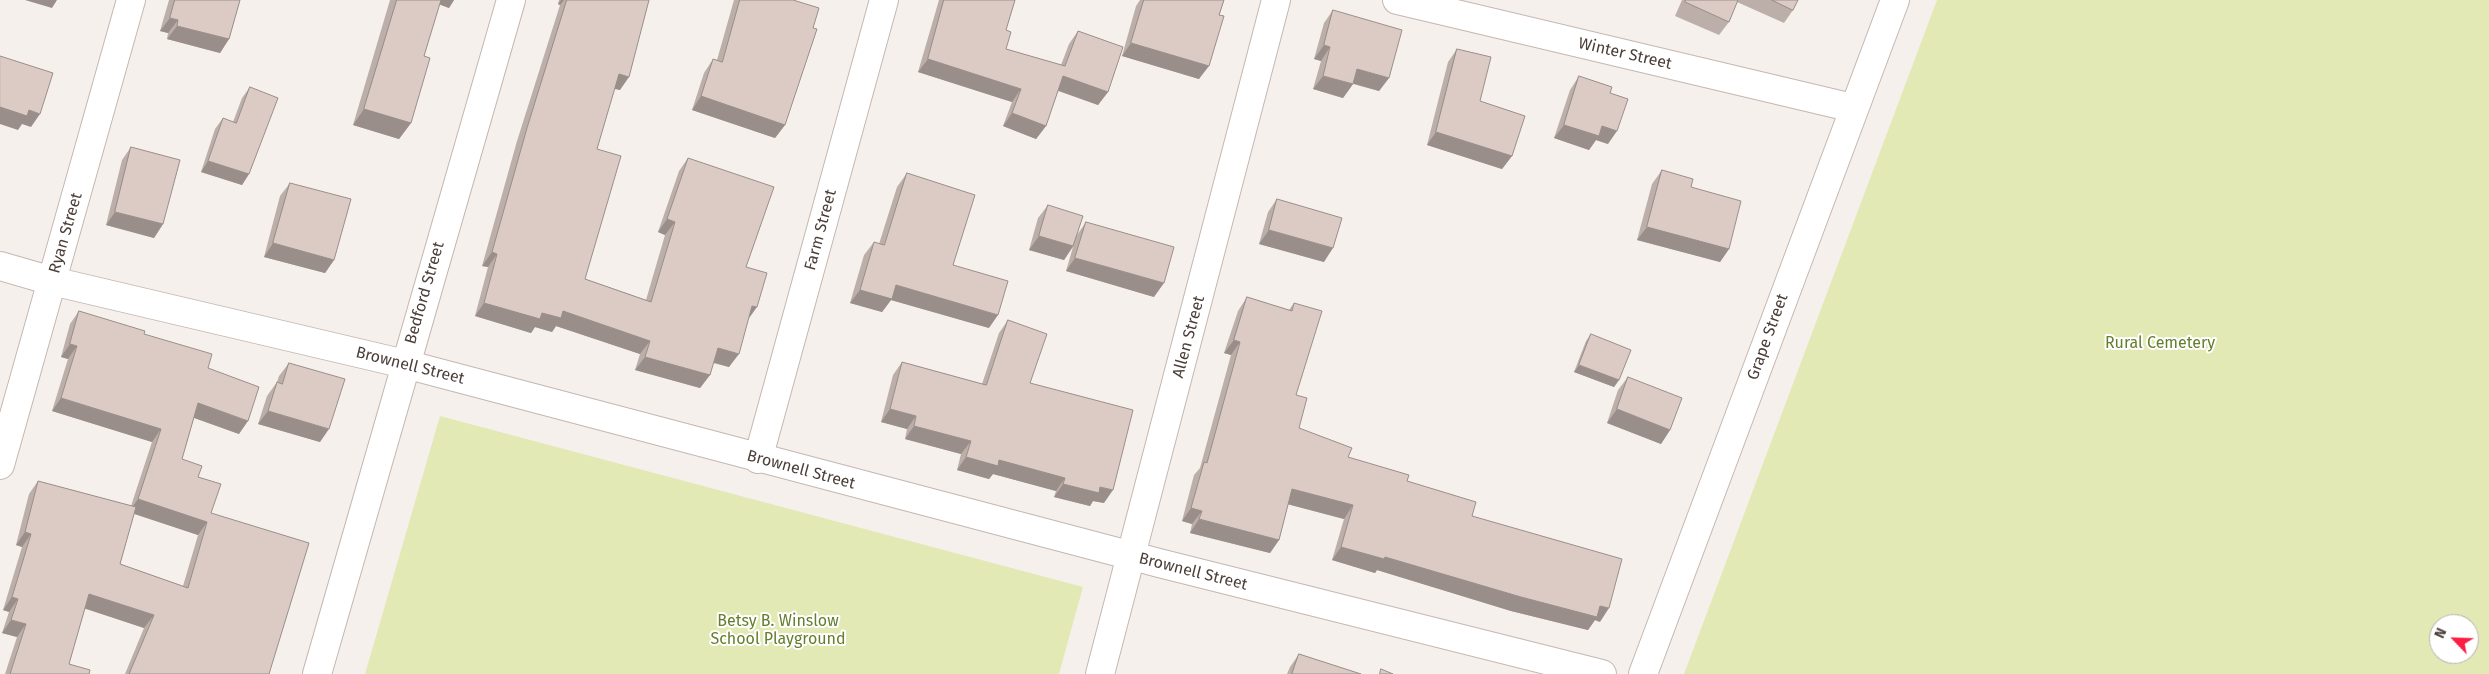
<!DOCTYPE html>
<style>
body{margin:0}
#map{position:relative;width:2489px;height:674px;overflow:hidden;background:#f6f0ec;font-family:"Fira Sans",sans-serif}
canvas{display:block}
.north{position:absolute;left:2429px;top:614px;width:50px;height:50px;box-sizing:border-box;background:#fff;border:1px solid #b7b2b0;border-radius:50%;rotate:294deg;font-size:14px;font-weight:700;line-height:20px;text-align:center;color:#4b3e39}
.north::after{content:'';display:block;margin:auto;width:18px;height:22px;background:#fa1f43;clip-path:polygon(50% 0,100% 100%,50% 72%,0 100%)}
</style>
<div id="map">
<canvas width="2489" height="674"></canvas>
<div class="north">N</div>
</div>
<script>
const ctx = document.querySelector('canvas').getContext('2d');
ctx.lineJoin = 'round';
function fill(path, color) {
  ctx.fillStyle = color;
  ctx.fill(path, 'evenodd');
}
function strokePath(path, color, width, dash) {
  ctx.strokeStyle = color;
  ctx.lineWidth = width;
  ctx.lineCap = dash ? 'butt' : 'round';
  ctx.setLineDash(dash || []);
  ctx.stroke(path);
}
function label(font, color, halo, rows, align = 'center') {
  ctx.font = font + ' "Fira Sans",sans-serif';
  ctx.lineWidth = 4;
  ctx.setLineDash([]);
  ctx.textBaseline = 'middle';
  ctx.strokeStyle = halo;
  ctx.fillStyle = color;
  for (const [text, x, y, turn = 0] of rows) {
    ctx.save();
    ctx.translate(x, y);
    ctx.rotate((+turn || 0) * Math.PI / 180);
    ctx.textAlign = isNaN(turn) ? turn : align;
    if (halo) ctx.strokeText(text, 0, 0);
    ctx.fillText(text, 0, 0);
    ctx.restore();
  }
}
const green = new Path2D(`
 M1937,0H2489V674H1684ZM2439,624H2469V654H2439Z
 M440,416L1083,587L1059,674H365Z`);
const minor = new Path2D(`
 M1397,0L1853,108
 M0,266L52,281L405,364L1159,563L1602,674
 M758,459L884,0
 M0,465L131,0
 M317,674L511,0
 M1100,674L1276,0
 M1643,674L1895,0`);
const wall = new Path2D(`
 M169,0H240L229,39L220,53L167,39L168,33L160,31Z
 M390,0H454L449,8L439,4L424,56L411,123L399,139L353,125Z
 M559,0H649L620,90L614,89L597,149L585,279L646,300L665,235L658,232L679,171L688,158L746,267L748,320L729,367L713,363L710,375L700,388L635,370L640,354L556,326L552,332L535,327L531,333L475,316L488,267L482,266L517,141L560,5L558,4Z
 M734,0H793L785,125L775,138L692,110L704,73L713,59L717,60Z
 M939,0H1015L1006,30V49L1061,65L1069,44L1078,31L1108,92L1098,105L1058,91L1046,126L1036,139L1003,126L1012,102L918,72Z
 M1140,0H1224L1199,79L1122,56L1136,6Z
 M1682,0H1798L1793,10L1784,23L1737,2L1729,22L1719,35L1675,16Z
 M1333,10L1389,78L1379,91L1353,84L1343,98L1313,89L1321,61L1314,59L1324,23Z
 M1457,49L1480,101L1512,156L1502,169L1427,145L1448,62Z
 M1579,76L1610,93L1608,144L1596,140L1589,150L1554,138L1570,90Z
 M250,87L249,174L242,185L201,172L215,129L223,118L233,122L242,98Z
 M131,147L163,224L154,238L106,225L122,160Z
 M1662,170L1691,187L1729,249L1720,262L1637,240L1652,184Z
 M907,173L953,265L989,328L891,300L882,312L850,303L864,255L874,242L879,244L897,187Z
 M290,183L334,260L325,273L264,257L280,196Z
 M1277,199L1324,262L1259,244L1268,212Z
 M1048,205L1077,235L1086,222L1154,297L1066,271L1073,247L1064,260L1029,250L1038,218Z
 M1247,297L1289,310L1294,303L1296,395L1299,428L1348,457L1407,481L1472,516L1600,622L1595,620L1588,630L1511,611L1377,570L1375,573L1332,560L1344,519L1288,504L1279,540L1270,553L1190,533L1192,524L1182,521L1194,475L1200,468L1231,355L1224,353L1238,311Z
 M79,311L144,334L208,368L239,434L194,418L182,459L198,477L269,674H125L144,628L85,608L69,664L89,674H5L17,637L2,633L9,612L3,610L22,547L16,545L29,494L38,481L131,506L152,442L52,411L68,359L61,357L70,324ZM134,514L198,535L183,586L120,564Z
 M1008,320L1030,383L1104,503L1093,501L1090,506L1054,497L1056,491L993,474L989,479L957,470L961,454L905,439L907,429L881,422L893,375L902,362L982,384L999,333Z
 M1591,334L1619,380L1614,387L1574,372L1586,341Z
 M289,363L320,442L258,424L267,396L277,382L279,376Z
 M1628,377L1670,430L1661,444L1607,423L1618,390Z
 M1299,654L1361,674H1287L1290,667Z`);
const shadedWall = new Path2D(`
 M25,0H57L52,8Z
 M435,0H454L449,8L433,2Z
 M561,0H564L560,5L558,4Z
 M170,18L178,20L168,33L160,31Z
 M177,26L229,39L220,53L167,39Z
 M1131,43L1209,66L1199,79L1122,56Z
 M1324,45L1330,47L1321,61L1314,59Z
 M928,59L1021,89L1012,102L918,72Z
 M1357,69L1389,78L1379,91L1348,82Z
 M619,74L629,77L620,90L609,87Z
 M1063,76L1108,92L1098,105L1054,89Z
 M1323,76L1353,84L1343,98L1313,89Z
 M701,96L785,125L775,138L692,110Z
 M0,107L29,110L40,114L31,127L22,124L18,130L0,124Z
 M364,109L411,123L399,139L353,125Z
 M1012,113L1046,126L1036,139L1003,126Z
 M1564,125L1602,126L1617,131L1608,144L1596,140L1589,150L1554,138Z
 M1436,132L1512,156L1502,169L1427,145Z
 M208,161L249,174L242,185L201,172Z
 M115,212L163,224L154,238L106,225Z
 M667,219L675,222L665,235L658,232Z
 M1647,227L1729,249L1720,262L1637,240Z
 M1269,230L1333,248L1324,262L1259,244Z
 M1039,236L1073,246L1064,260L1029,250Z
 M273,243L334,260L325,273L264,257Z
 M492,252L497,254L488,267L482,266Z
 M1075,258L1164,283L1154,297L1066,271Z
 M896,285L998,315L989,328L891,300L882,312L850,303L860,290Z
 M484,303L542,313L563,311L650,341L640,354L556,326L552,332L535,327L531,333L475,316Z
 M752,306L757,307L747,321Z
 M1234,340L1240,342L1231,355L1224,353Z
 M70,344L77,346L68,359L61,357Z
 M718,348L739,354L729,367L708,361Z
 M645,357L710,375L700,388L635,370Z
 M1579,365L1619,380L1614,387L1574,372Z
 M61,398L161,429L152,442L52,411Z
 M198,403L248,421L239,434L189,416Z
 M890,409L916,416L907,429L881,422Z
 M1617,409L1670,430L1661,444L1607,423Z
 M268,411L329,429L320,442L258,424Z
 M914,426L971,441L961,454L905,439Z
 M966,457L999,460L1065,478L1056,491L993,474L989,479L957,470Z
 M1063,484L1100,487L1113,490L1104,503L1093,501L1090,506L1054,497Z
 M1292,489L1353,505L1344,519L1283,503Z
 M138,499L207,522L198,535L129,512Z
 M1191,508L1202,511L1192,524L1182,521Z
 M1199,519L1279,540L1270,553L1190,533Z
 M25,532L31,534L22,547L16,545Z
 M1341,547L1600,606L1609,608L1600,622L1595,620L1588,630L1511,611L1377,570L1375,573L1332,560Z
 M89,594L154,615L144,628L80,607Z
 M12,597L18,599L9,612L3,610Z
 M11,620L26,624L17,637L2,633Z`);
const building = new Path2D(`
 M175,0H240L229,39L177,26L178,20L170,18Z
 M397,0H441L424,56L430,58L411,123L364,109Z
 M567,0H649L629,77L619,74L597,149L621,156L585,279L651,302L675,222L667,219L688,158L774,187L746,267L767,273L757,307L752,306L739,354L718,348L710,375L645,357L650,341L563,311L561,318L542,313L540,319L484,303L497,254L492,252L527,128Z
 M740,0H793L819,8L813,28L817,29L785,125L701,96L713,59L722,62Z
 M944,0H1015L1006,30L1011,32L1006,49L1065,66L1078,31L1123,47L1108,92L1063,76L1046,126L1012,113L1021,89L928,59Z
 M1144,0H1224L1219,15L1224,16L1209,66L1131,43Z
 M1686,0H1738L1729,22L1685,2Z
 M1772,0H1798L1793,10Z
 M1333,10L1402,30L1389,78L1357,69L1353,84L1323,76L1330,47L1324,45Z
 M1457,49L1491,57L1480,101L1525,116L1512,156L1436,132Z
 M0,56L53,73L40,114L29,110L27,116L0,107Z
 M1579,76L1612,87L1610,93L1628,99L1617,131L1602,126L1599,136L1564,125Z
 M250,87L278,98L249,174L208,161L223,118L236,123Z
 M131,147L180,160L163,224L115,212Z
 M1662,170L1693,179L1691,187L1741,201L1729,249L1647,227Z
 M907,173L975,195L953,265L1008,281L998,315L896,285L892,299L860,290L874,242L884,245Z
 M290,183L351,199L334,260L273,243Z
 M1277,199L1342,218L1333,248L1269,230Z
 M1048,205L1083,216L1073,246L1039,236Z
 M1086,222L1174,247L1164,283L1075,258Z
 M1247,297L1292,311L1294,303L1322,311L1296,395L1307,398L1299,428L1352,448L1348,457L1409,475L1407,481L1476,502L1472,516L1622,559L1609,608L1600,606L1597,617L1521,597L1385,557L1384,559L1341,547L1353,505L1292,489L1279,540L1199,519L1202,511L1191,508L1204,462L1207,463L1240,342L1234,340Z
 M79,311L145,331L144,334L212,354L208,368L259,387L248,421L198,403L182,459L202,466L198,477L221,484L211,513L309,543L269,674H129L154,615L89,594L69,664L90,670L89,674H10L26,624L11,620L18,599L12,597L31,534L25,532L38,481L136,507L120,564L188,588L207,522L138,499L161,429L61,398L77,346L70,344Z
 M1008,320L1047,334L1030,383L1133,410L1113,490L1100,487L1099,493L1063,484L1065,478L999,460L998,466L966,457L971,441L914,426L916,416L890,409L902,362L986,385Z
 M1591,334L1631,350L1619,380L1579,365Z
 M289,363L345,379L329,429L268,411L277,382L282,384Z
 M1628,377L1682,398L1670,430L1617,409Z
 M1299,654L1361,674H1292Z
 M1381,669L1393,674H1380Z`);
const streetNames = [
 ["Winter Street",1625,54,13],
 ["Farm Street",821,230,-75],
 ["Ryan Street",66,233,-74],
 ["Bedford Street",425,293,-74],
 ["Allen Street",1189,337,-75],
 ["Grape Street",1768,337,-70],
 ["Brownell Street",410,366,14],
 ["Brownell Street",801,470,15],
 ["Brownell Street",1193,572,14]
];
const parkNames = [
 ["Rural Cemetery",2160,344],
 ["Betsy B. Winslow",778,622],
 ["School Playground",778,640]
];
fill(green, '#e2e9b5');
strokePath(minor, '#c5b7b1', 30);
strokePath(minor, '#fff', 28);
fill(wall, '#bcafa9');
fill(shadedWall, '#998e89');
fill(building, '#dbcbc4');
strokePath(building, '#998e89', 1);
label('16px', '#4b3e39', '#fff', streetNames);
label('16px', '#647e2b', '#fff', parkNames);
</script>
